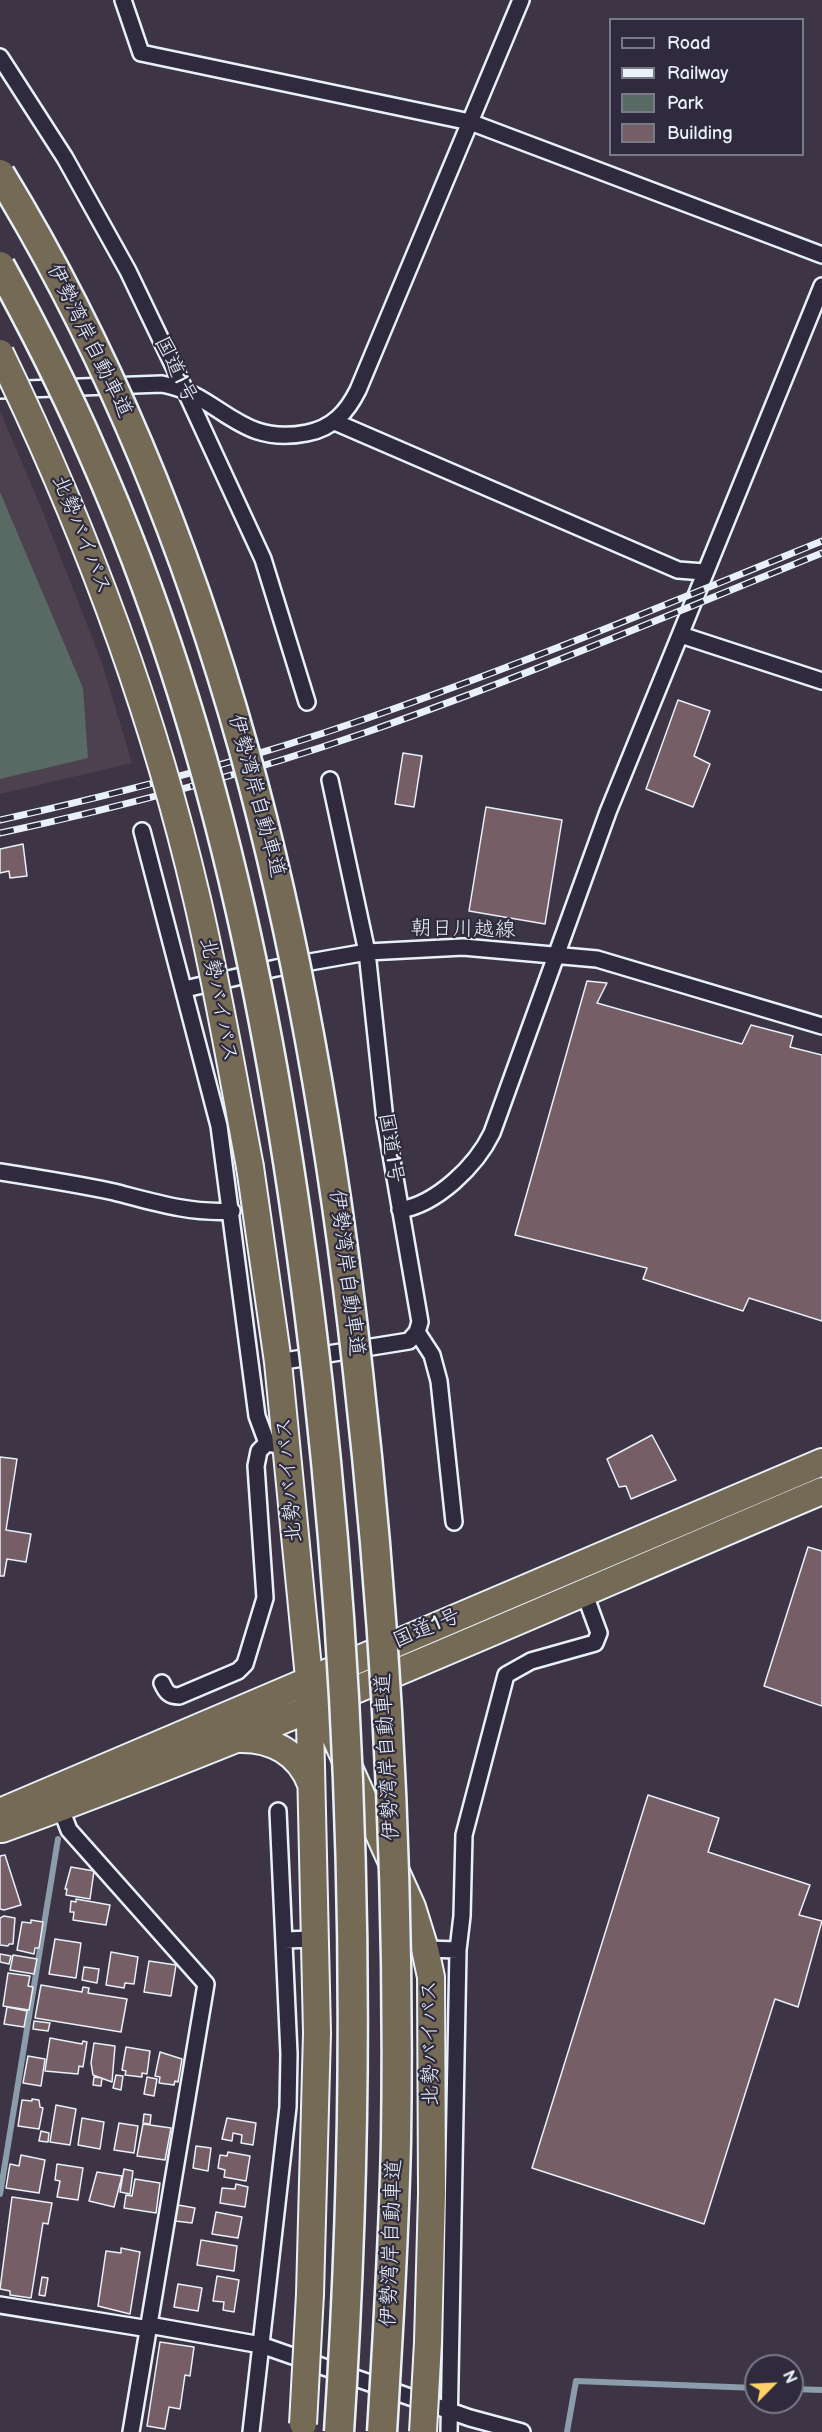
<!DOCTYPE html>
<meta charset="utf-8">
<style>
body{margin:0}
#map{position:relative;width:822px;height:2432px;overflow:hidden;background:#3d3445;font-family:"Balsamiq Sans",sans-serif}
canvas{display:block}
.legend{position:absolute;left:609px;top:18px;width:195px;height:138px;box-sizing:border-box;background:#2f2a3d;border:2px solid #797a88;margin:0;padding:8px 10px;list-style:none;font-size:18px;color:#e8f1f8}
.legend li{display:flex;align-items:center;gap:12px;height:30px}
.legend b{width:30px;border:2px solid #797a88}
.north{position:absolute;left:744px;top:2354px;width:60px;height:60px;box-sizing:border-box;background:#2f2a3d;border:2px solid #797a88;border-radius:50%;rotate:66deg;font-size:16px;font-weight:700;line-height:24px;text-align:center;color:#e8f1f8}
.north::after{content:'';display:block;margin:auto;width:21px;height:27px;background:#ffd166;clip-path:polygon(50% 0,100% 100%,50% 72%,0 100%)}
</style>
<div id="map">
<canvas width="822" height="2432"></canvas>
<ul class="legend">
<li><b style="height:8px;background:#2f2a3d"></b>Road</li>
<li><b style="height:8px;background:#e8f1f8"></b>Railway</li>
<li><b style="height:16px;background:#586a63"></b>Park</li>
<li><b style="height:16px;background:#755e65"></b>Building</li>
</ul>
<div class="north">N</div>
</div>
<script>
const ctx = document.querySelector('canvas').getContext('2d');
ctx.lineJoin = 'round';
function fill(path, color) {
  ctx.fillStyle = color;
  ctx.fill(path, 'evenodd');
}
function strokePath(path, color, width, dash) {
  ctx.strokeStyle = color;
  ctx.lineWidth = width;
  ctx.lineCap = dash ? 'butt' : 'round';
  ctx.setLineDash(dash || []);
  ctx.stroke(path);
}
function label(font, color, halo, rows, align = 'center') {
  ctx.font = font + ' "Balsamiq Sans","Klee One",sans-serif';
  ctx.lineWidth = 4.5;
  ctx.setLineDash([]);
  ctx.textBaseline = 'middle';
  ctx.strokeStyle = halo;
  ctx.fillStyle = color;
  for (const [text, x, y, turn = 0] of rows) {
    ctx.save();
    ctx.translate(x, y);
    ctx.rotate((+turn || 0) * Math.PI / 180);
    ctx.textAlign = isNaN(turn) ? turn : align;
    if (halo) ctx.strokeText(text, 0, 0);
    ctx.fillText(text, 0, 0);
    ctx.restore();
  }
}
const built = new Path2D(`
 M0,411L43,512L102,663L132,763L0,794Z`);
const green = new Path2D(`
 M0,492L83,688L88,758L0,779Z`);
const stream = new Path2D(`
 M0,2194L58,1839
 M792,2389L822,2390
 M567,2432L576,2381L756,2388`);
const building = new Path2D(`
 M678,700L710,711L694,756L710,764L693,807L646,789Z
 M403,753L422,756L414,807L395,804Z
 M486,807L562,820L545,924L469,911Z
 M23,844L27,876L10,878L9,871L0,873V849Z
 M587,981L607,983L597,1003L742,1044L751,1025L793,1036L790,1047L822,1055V1321L749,1298L743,1311L643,1279L647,1268L515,1235Z
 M652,1435L676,1480L631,1499L626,1486L619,1487L607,1459Z
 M0,1457L17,1459L6,1530L31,1534L26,1562L7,1559L4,1576H0Z
 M808,1547L822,1551V1706L764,1686Z
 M648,1795L719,1818L708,1852L810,1885L799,1915L822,1921L798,2007L775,1999L704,2224L532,2168Z
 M5,1855L21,1905L4,1910L0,1909V1856Z
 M71,1867L94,1871L90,1899L66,1895L67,1889H65Z
 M76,1899L110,1905L106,1925L73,1920L74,1912H70L71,1901L76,1902Z
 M4,1916L15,1918L13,1944H9L8,1946L0,1945V1918Z
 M31,1920L43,1922L39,1948H35L34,1954L17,1950L22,1922L31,1923Z
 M55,1939L81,1943L76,1978L49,1974Z
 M111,1952L138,1957L134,1984L125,1983L124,1988L106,1985Z
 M0,1954L11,1956L9,1964L0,1962Z
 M13,1955L37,1959L34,1974L10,1970Z
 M149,1961L176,1965L171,1996L144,1992Z
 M84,1967L99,1969L97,1983L82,1980Z
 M8,1973L30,1976L28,1986L33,1987L29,2010L3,2006Z
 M41,1985L82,1992L83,1987L89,1988L88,1993L127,1999L121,2032L35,2018Z
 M7,2007L27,2011L24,2027L4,2024Z
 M34,2021L50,2023L48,2031L33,2029Z
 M50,2038L82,2044L83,2041L87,2042L83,2067L79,2066L78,2074L45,2071Z
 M94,2043L115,2046L112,2082L93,2075L91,2063Z
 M126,2047L150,2051L147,2074L142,2073V2077L125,2075L126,2071L122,2070Z
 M160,2052L182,2059L178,2082L175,2081L174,2085L159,2083L160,2077L155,2076Z
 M28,2056L45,2059L41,2086L23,2083Z
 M116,2075L123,2076L121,2090L113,2088Z
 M94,2077L102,2078L101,2086L93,2085Z
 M147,2077L157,2079L154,2096L144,2094Z
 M32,2099L39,2100L40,2107L43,2108L39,2129L18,2126L22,2100L32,2101Z
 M56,2105L76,2109L70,2145L50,2142Z
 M144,2114L151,2115L150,2124L143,2123Z
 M82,2118L104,2122L100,2149L78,2145Z
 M227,2118L256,2123L253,2145L241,2143L242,2135L233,2133L232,2141L222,2139Z
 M119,2123L138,2126L134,2153L114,2150Z
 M143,2124L171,2128L165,2160L137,2156Z
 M41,2131L49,2133L48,2142L39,2141Z
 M196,2146L211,2148L208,2171L193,2168Z
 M228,2152L250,2156L246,2181L224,2177L225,2170L218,2168L220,2155L227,2156Z
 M21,2155L45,2160L39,2193L6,2188L10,2164L19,2166Z
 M57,2164L83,2168L78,2200L57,2197L60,2181L55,2180Z
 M124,2169L133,2171L130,2194L120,2192Z
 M97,2172L122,2176L114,2207L89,2201Z
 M135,2179L160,2183L156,2213L124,2208L126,2195L132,2196Z
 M236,2184L248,2187L245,2207L220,2203L222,2188L235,2189Z
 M12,2197L52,2203L48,2224L43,2223L31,2298L10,2295V2291L0,2289Z
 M178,2205L195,2208L192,2223L175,2221Z
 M216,2212L242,2217L238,2238L212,2234Z
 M201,2240L237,2246L234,2271L197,2265Z
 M121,2248L140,2252L130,2314L98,2306L106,2251L121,2253Z
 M217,2276L239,2280L234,2312L223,2310L224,2302L213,2301Z
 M42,2277L48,2278L45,2296L39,2295Z
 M178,2284L202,2288L198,2311L174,2307Z
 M160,2342L194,2347L190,2376L185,2375L180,2409L169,2407L165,2429L147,2426Z`);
const minor = new Path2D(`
 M123,0L141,53L470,122L822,255
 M0,57L65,158L128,271L184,388L263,559L307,702
 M0,390L162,384C221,395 238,447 307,433C333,428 347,412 358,390L521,0
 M335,422L678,570L704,572
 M681,635L822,681
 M142,831L219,1126L257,1416L267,1443L288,1447
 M185,989L276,968L367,952L463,947L597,959L822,1026
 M0,1172C38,1178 76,1184 114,1192C153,1202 191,1214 232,1211
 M400,1210C437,1204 476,1166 492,1133L608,812L822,286
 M417,1332L432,1355L439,1381L454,1522
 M278,1362L409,1341L417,1332L420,1322L385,1120L367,952L330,780
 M162,1683C166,1692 169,1696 179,1696L238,1671L245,1664L265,1598L256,1466L259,1451L267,1443
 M61,1809L69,1830L206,1984L131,2432
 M284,1940L315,1939
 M425,1949L458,1950
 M0,2305L149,2329
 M149,2325L261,2345L470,2418L522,2432
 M251,2432L288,2107L289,2054L278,1811
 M449,2432L458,1950L462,1916L464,1835L506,1675L531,1661L595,1643L599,1633L584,1592`);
const trunk = new Path2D(`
 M250,1167L278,1362L309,1678L317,2033L310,2294
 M314,1690L412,1907L425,1949L431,1977L432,2193L428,2342
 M239,1739C272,1738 299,1753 311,1784
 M0,1812L822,1462
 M2,1829C280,1728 550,1606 822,1491`);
const rail = new Path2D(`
 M0,820C122,793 244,761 362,720C518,666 670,603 822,541
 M0,833C123,807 248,773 367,732C521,678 671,614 822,553`);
const trunkBridge = new Path2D(`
 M0,353C85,528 153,710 197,899C218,988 233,1077 250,1167
 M303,2424L310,2294
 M423,2432L428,2342`);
const motorwayBridge = new Path2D(`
 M0,174C221,536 312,955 358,1372C387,1627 400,1884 396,2141C394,2238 388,2335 382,2432
 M0,266C34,328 66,391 94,456C223,748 282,1069 318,1385C357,1733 362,2083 339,2432`);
const streetNames = [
 ["伊勢湾岸自動車道",89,341,64],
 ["国道1号",175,370,64],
 ["北勢バイパス",81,535,68],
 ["伊勢湾岸自動車道",256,796,75],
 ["朝日川越線",463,930,1],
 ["北勢バイパス",218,1000,79],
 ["国道1号",390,1148,81],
 ["伊勢湾岸自動車道",346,1273,83],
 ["北勢バイパス",290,1480,-95],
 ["国道1号",427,1629,-23],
 ["伊勢湾岸自動車道",388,1757,-93],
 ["北勢バイパス",431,2043,-91],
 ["伊勢湾岸自動車道",392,2243,-88]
];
fill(built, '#4e414f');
fill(green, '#586a63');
strokePath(stream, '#8b9cab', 6);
fill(building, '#755e65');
strokePath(building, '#e8f1f8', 1.5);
strokePath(minor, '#e8f1f8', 20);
strokePath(trunk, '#e8f1f8', 30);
strokePath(minor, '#2f2a3d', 15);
strokePath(trunk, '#756a55', 26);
strokePath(rail, '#e8f1f8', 7);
strokePath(rail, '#2f2a3d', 4.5, [14]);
strokePath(trunkBridge, '#e8f1f8', 30, []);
strokePath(motorwayBridge, '#e8f1f8', 33, []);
strokePath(trunkBridge, '#756a55', 26);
strokePath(motorwayBridge, '#756a55', 28);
label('21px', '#e8f1f8', '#2f2a3d', streetNames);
</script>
